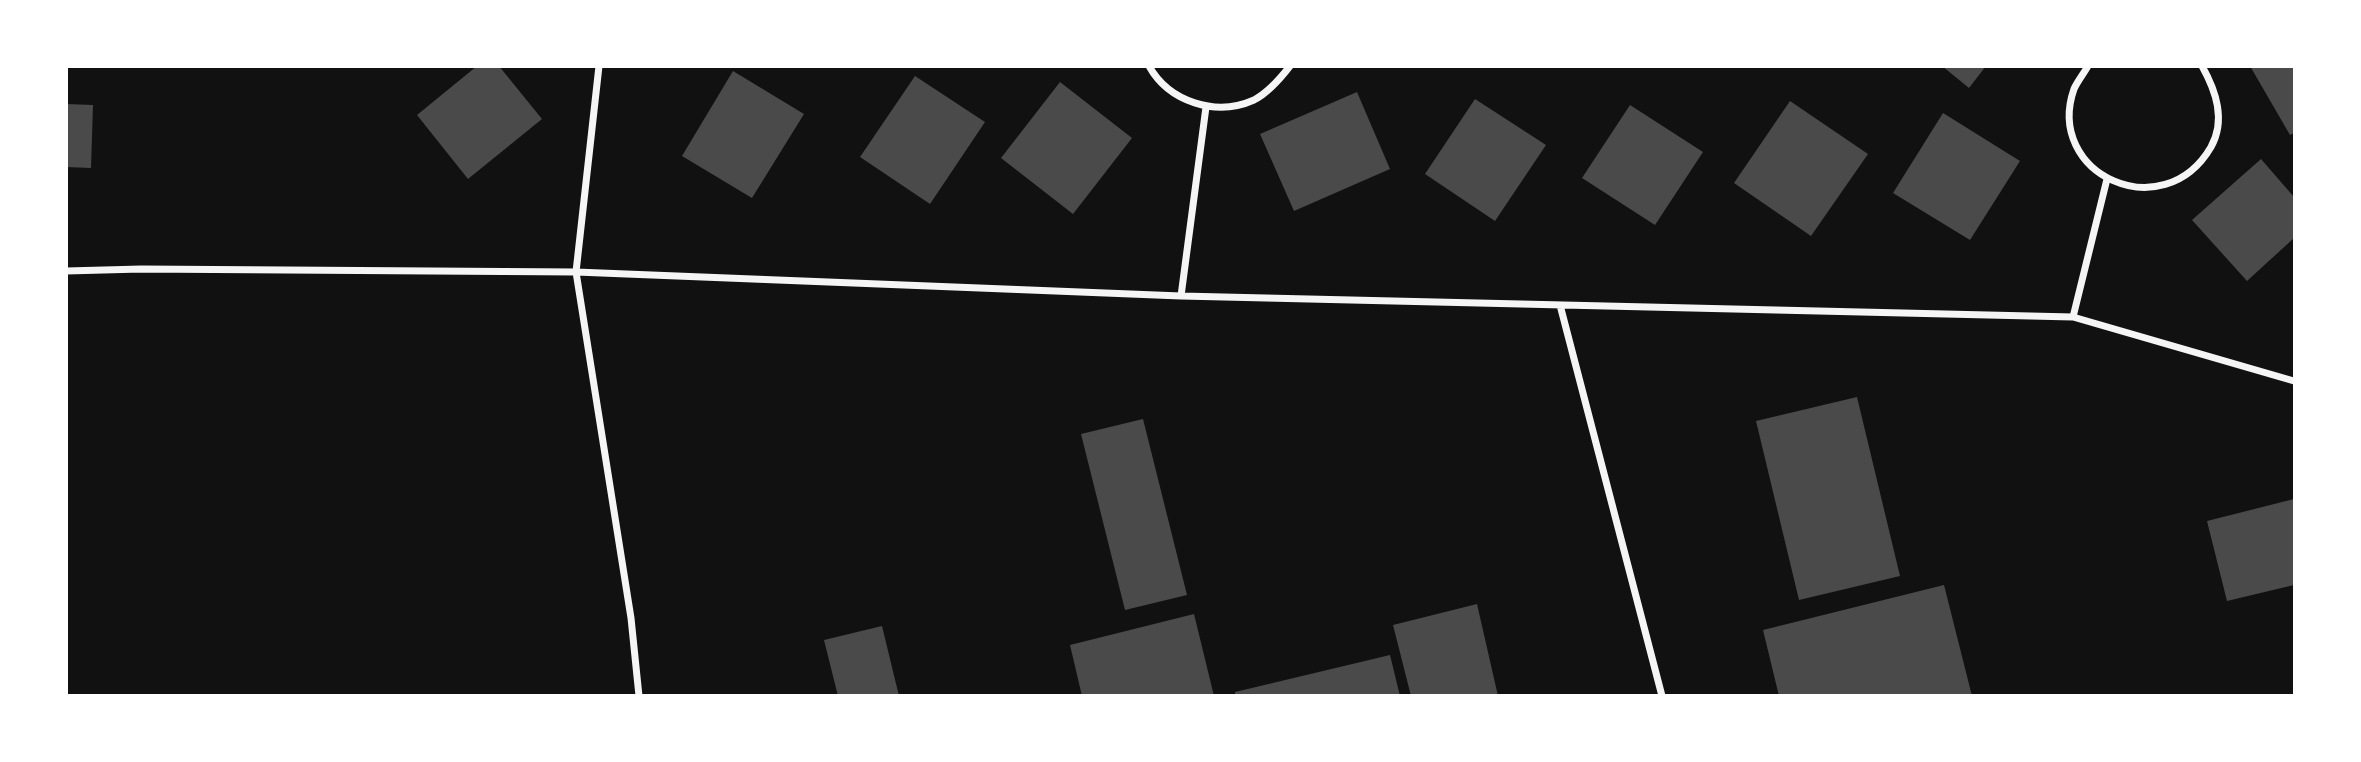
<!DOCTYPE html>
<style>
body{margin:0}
#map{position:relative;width:2361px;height:762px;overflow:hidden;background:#111;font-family:Quicksand,sans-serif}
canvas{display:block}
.frame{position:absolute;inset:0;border:68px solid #fff;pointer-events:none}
</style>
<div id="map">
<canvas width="2361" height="762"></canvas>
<div class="frame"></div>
</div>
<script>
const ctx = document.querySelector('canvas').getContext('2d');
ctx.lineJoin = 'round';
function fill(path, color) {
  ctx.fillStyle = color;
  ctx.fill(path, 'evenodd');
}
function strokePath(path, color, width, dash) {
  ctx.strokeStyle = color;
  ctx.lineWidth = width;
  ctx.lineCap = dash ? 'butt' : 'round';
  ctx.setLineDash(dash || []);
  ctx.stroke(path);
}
const building = new Path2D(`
 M477,66H499L542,119L468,179L417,115Z
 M1942,66H1986L1969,88Z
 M2250,66H2294V133L2290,135Z
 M733,71L804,114L752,198L682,156Z
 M915,76L985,122L930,204L860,157Z
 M1060,82L1132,138L1073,214L1001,158Z
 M1357,92L1390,169L1294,211L1260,134Z
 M1475,99L1546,145L1495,221L1425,174Z
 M1790,101L1868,154L1811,236L1734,183Z
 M66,104L93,105L91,168L66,167Z
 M1630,105L1703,152L1655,225L1582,178Z
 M1943,113L2020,161L1970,240L1893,193Z
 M2261,159L2294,197V238L2247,281L2192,220Z
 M1857,397L1900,576L1799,600L1756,421Z
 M1143,419L1187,595L1125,610L1081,434Z
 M2294,499V585L2227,601L2207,521Z
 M1944,585L1972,696H1779L1763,630Z
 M1477,604L1498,696H1411L1393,625Z
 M1194,614L1214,696H1082L1070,645Z
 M882,626L899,696H838L824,640Z
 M1390,655L1400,696H1235V692Z`);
const minor = new Path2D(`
 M599,66L576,272L631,618L639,696
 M1149,66C1169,102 1216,117 1254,100C1269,92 1280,79 1290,66
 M2088,66C2084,73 2077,82 2074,89C2044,174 2163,229 2211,147C2226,120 2216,91 2202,66
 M66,271L141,269L576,272L1181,296L2073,317L2294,381
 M1181,296L1206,107
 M1560,305L1662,696
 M2073,317L2107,179`);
fill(building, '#4a4a4a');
strokePath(minor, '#f5f5f5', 7);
</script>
